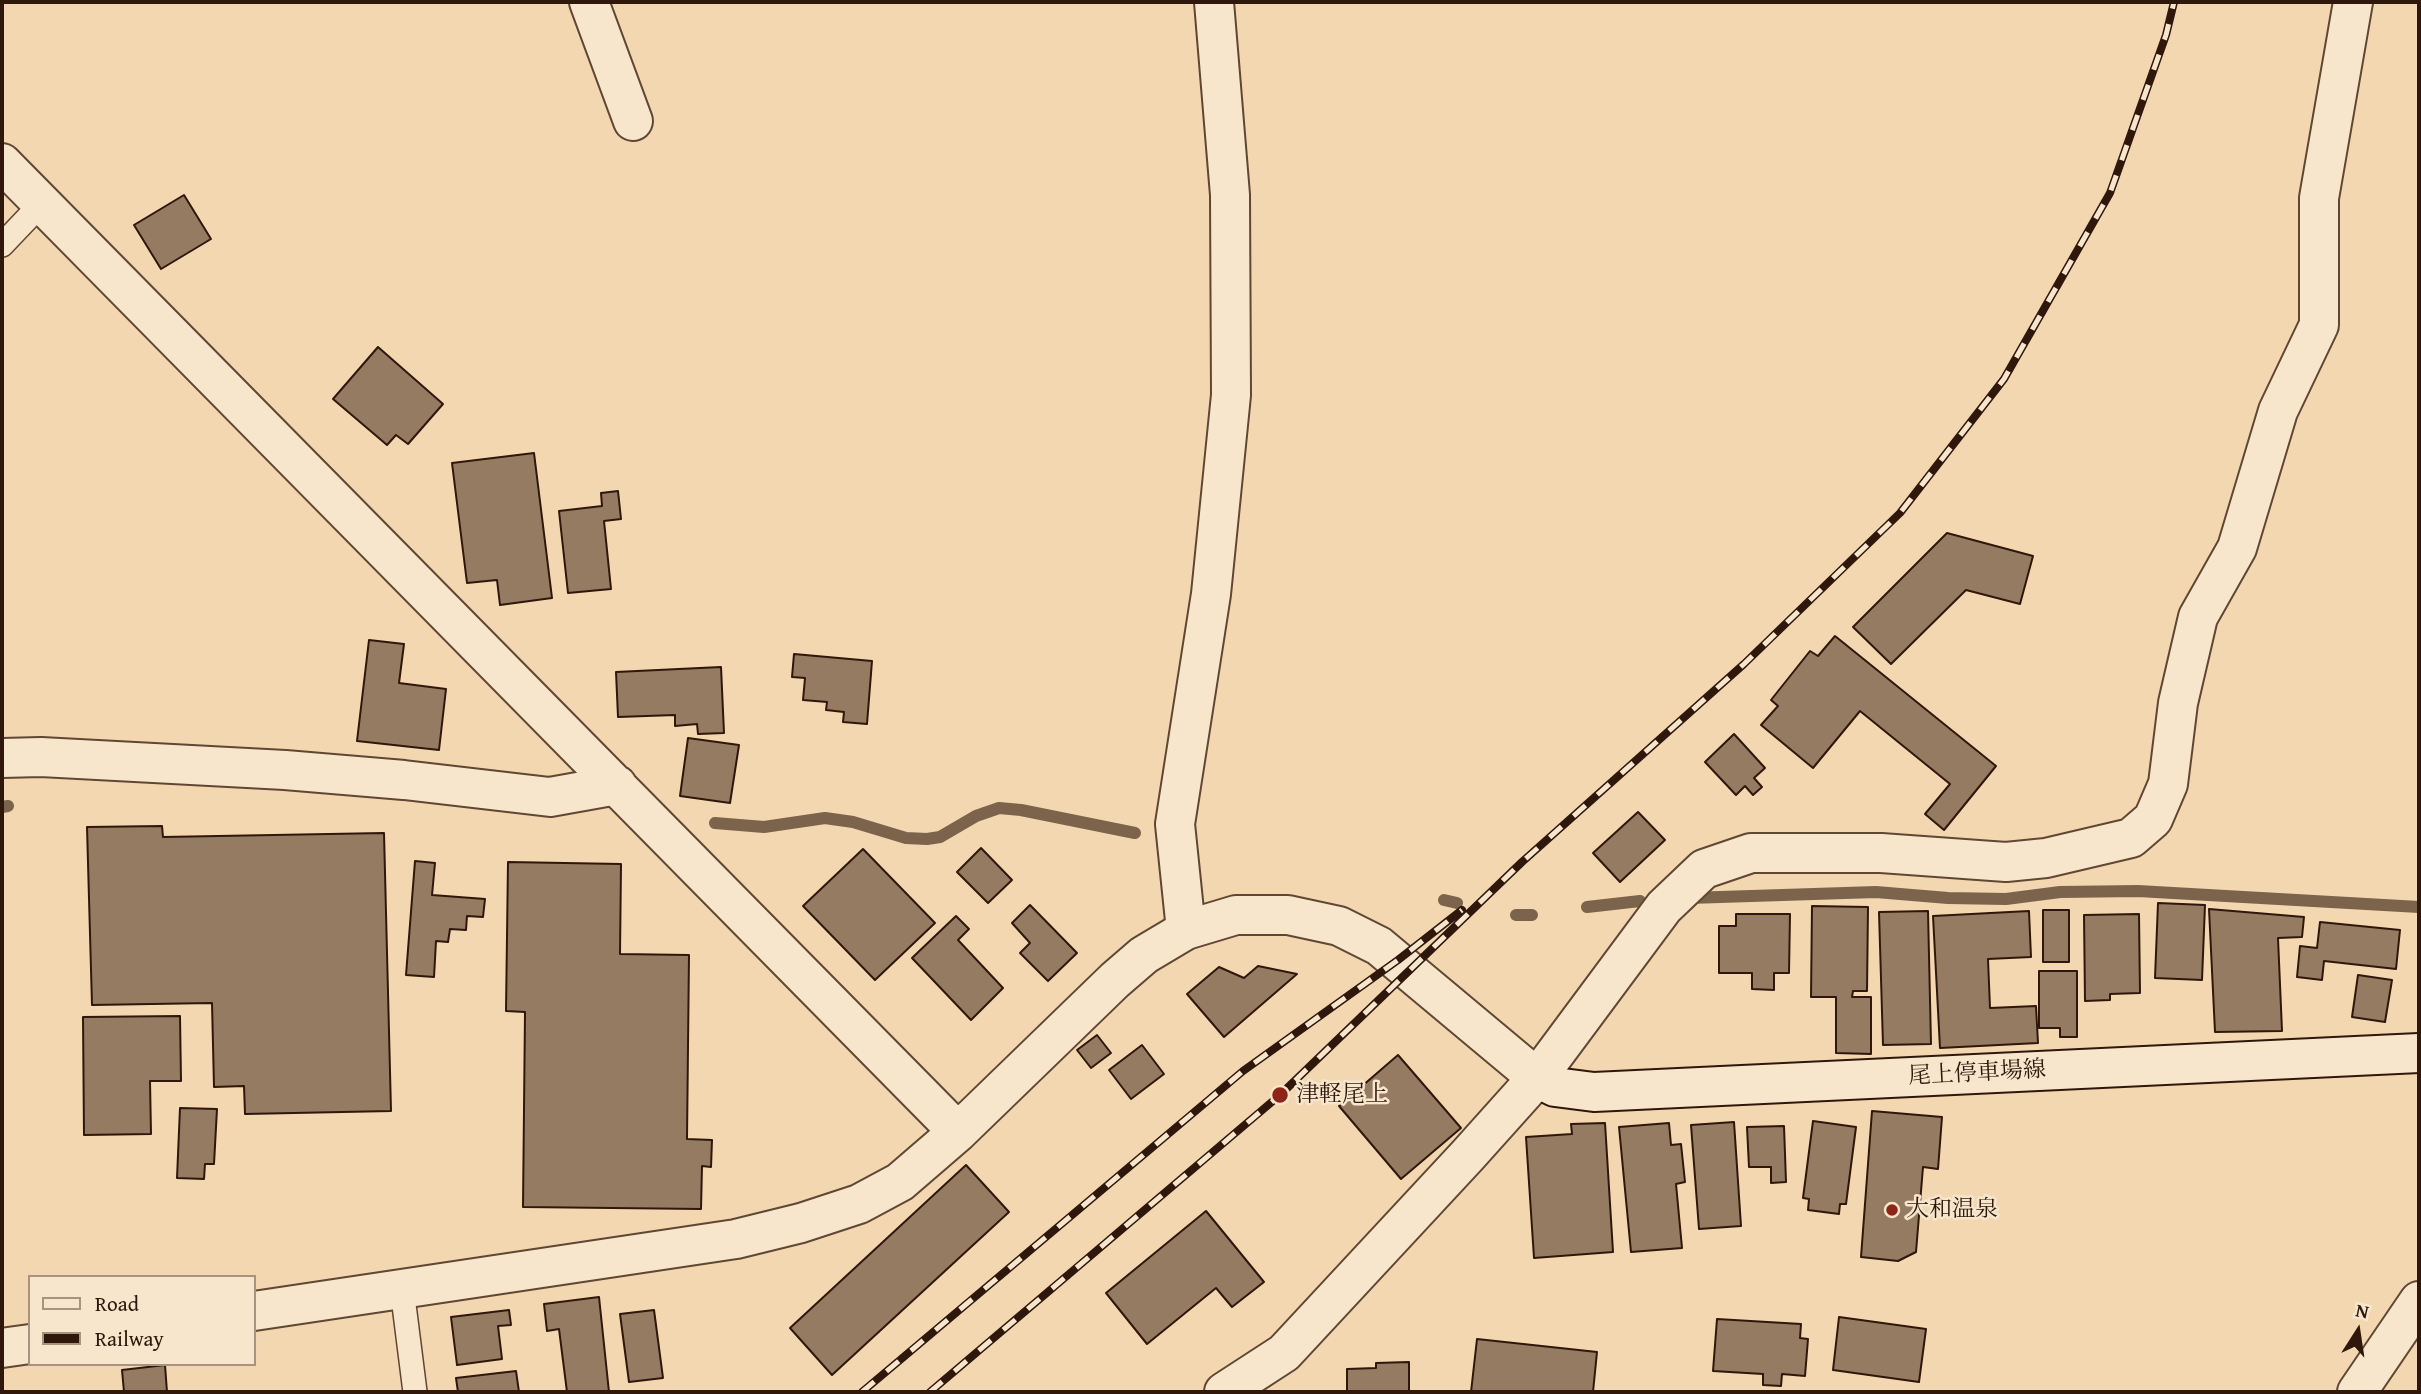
<!DOCTYPE html>
<meta charset="utf-8">
<style>
body{margin:0}
#map{position:relative;width:2421px;height:1394px;overflow:hidden;background:#f2d7b0;font-family:"Gentium Book Plus",serif}
canvas{display:block}
.frame{position:absolute;inset:0;border:4px solid #2f170b;pointer-events:none}
.legend{position:absolute;left:28px;top:1275px;width:228px;height:91px;box-sizing:border-box;background:#f7e5cc;border:2px solid #a7937f;margin:0;padding:9px 12px;list-style:none;font-size:21px;color:#2f170b}
.legend li{display:flex;align-items:center;gap:14px;height:35px}
.legend b{width:35px;border:2px solid #a7937f}
.north{position:absolute;left:2323px;top:1296px;width:70px;height:70px;-webkit-text-stroke:5px #f7e5cc;paint-order:stroke;rotate:12deg;font-size:19px;font-weight:700;line-height:28px;text-align:center;color:#2f170b}
.north::after{content:'';display:block;margin:auto;width:24px;height:32px;background:#2f170b;clip-path:polygon(50% 0,100% 100%,50% 72%,0 100%)}
</style>
<div id="map">
<canvas width="2421" height="1394"></canvas>
<div class="frame"></div>
<ul class="legend">
<li><b style="height:9px;background:#f7e5cc"></b>Road</li>
<li><b style="height:9px;background:#2f170b"></b>Railway</li>
</ul>
<div class="north">N</div>
</div>
<script>
const ctx = document.querySelector('canvas').getContext('2d');
ctx.lineJoin = 'round';
function strokePath(path, color, width, dash) {
  ctx.strokeStyle = color;
  ctx.lineWidth = width;
  ctx.lineCap = dash ? 'butt' : 'round';
  ctx.setLineDash(dash || []);
  ctx.stroke(path);
}
function fill(path, color) {
  ctx.fillStyle = color;
  ctx.fill(path, 'evenodd');
}
function label(font, color, halo, rows, align = 'center') {
  ctx.font = font + ' "Gentium Book Plus","Noto Serif JP",serif';
  ctx.lineWidth = 5;
  ctx.setLineDash([]);
  ctx.textBaseline = 'middle';
  ctx.strokeStyle = halo;
  ctx.fillStyle = color;
  for (const [text, x, y, turn = 0] of rows) {
    ctx.save();
    ctx.translate(x, y);
    ctx.rotate((+turn || 0) * Math.PI / 180);
    ctx.textAlign = isNaN(turn) ? turn : align;
    if (halo) ctx.strokeText(text, 0, 0);
    ctx.fillText(text, 0, 0);
    ctx.restore();
  }
}
const stream = new Path2D(`
 M2,807L8,806
 M715,823L764,827L825,818L853,822L906,838L927,839L940,837L976,816L999,808L1021,810L1135,833
 M1689,898L1876,892L1948,898L2006,899L2060,892L2138,891L2419,907
 M1444,900L1457,903
 M1587,907L1640,901
 M1516,915H1532`);
const building = new Path2D(`
 M184,195L211,239L161,269L134,225Z
 M378,347L443,404L408,444L396,435L387,445L333,399Z
 M534,453L552,598L500,605L497,580L467,583L452,463Z
 M618,491L621,519L604,521L611,589L568,593L559,511L602,506L601,493Z
 M1947,533L2033,556L2020,604L1966,590L1891,664L1853,627Z
 M1835,636L1996,766L1944,830L1925,814L1950,784L1860,711L1813,768L1761,725L1778,706L1771,700L1810,651L1818,656Z
 M369,640L404,644L399,683L446,689L439,750L357,741Z
 M794,654L872,661L867,724L843,722L844,712L826,710L827,702L803,700L805,678L792,677Z
 M721,667L724,733L698,734L697,724L675,726V715L618,717L616,672Z
 M1734,734L1765,768L1754,778L1762,787L1753,795L1745,786L1736,795L1705,762Z
 M688,738L739,745L730,803L680,796Z
 M1638,812L1665,840L1620,882L1593,853Z
 M162,826L163,837L384,833L391,1111L245,1114L244,1086L214,1087L212,1003L92,1005L87,827Z
 M981,848L1012,880L988,903L957,872Z
 M863,849L935,923L875,980L803,906Z
 M415,861L435,863L432,895L485,899L483,917L467,916L466,930L450,929L448,942L436,941L434,977L406,975Z
 M508,862L621,864L620,954L689,955L687,1139L712,1140L711,1167L702,1166L701,1209L523,1207L525,1012L506,1011Z
 M2158,903L2205,905L2202,980L2155,978Z
 M1030,905L1077,953L1048,981L1020,953L1030,943L1012,923Z
 M1812,906L1868,907L1867,991H1853L1852,997H1871V1054L1836,1053V997H1811Z
 M2209,909L2304,917L2302,937L2278,938L2282,1031L2215,1032Z
 M2043,910H2069V962H2043Z
 M1928,911L1931,1044L1883,1045L1879,912Z
 M2029,911L2031,957L1988,959L1990,1008L2036,1006L2038,1043L1940,1048L1933,916Z
 M1736,914H1790L1789,973H1774V990L1752,989V973H1719V926H1736Z
 M2139,914L2140,993L2110,994V1000L2085,1001L2084,915Z
 M956,916L969,929L958,940L1003,988L971,1020L912,958Z
 M2320,922L2400,930L2396,969L2324,961L2322,980L2297,977L2300,946L2317,948Z
 M1258,966L1297,974L1224,1037L1187,994L1219,967L1244,978Z
 M2039,971H2077V1037H2060V1028H2039Z
 M2358,975L2392,980L2385,1022L2352,1017Z
 M180,1016L181,1081H150L151,1134L84,1135L83,1017Z
 M1097,1035L1111,1053L1091,1068L1077,1050Z
 M1142,1045L1164,1074L1131,1099L1109,1070Z
 M1398,1055L1461,1128L1401,1179L1339,1106Z
 M180,1108L217,1109L214,1164H205L204,1179L177,1178Z
 M1872,1111L1942,1117L1938,1169L1923,1167L1916,1252L1898,1261L1861,1257Z
 M1813,1121L1856,1127L1846,1204H1840L1839,1214L1808,1210L1809,1199L1803,1198Z
 M1734,1122L1741,1226L1699,1229L1691,1125Z
 M1605,1123L1613,1252L1534,1258L1526,1137L1572,1134L1571,1124Z
 M1669,1123L1671,1145L1681,1144L1685,1182L1676,1184L1682,1248L1631,1252L1619,1127Z
 M1784,1126L1786,1182L1771,1183V1167H1749L1747,1127Z
 M966,1165L1009,1212L832,1375L790,1328Z
 M1206,1211L1264,1282L1232,1307L1216,1288L1147,1344L1106,1293Z
 M599,1297L609,1392H567L559,1329L547,1331L544,1304Z
 M509,1310L511,1325L498,1326L502,1359L457,1365L451,1317Z
 M654,1310L663,1378L629,1382L620,1314Z
 M1839,1317L1926,1329L1919,1382L1833,1370Z
 M1717,1319L1801,1324L1800,1338L1808,1339L1805,1376L1782,1374L1781,1386L1763,1385V1374L1713,1371Z
 M1477,1339L1597,1352L1593,1392H1471Z
 M1409,1362V1392H1347V1369L1376,1368V1363Z
 M165,1365L167,1392H124L122,1370Z
 M516,1371L519,1392H458L456,1378Z`);
const service = new Path2D(`
 M2,245L42,203
 M402,1289L415,1392`);
const minor = new Path2D(`
 M589,2L633,121
 M1186,930L1175,824L1211,594L1231,395L1230,195L1214,2
 M1224,1392L1284,1353L1468,1155L1537,1078L1664,907L1704,869L1751,853H1881L2006,862L2046,858L2131,838L2153,819L2168,784L2178,703L2198,617L2237,548L2278,411L2319,325V198L2353,2`);
const tertiary = new Path2D(`
 M2,163L958,1132
 M2,758L41,757L285,770L404,780L550,797L617,785
 M254,1311L736,1239L801,1223L859,1204L900,1182L958,1132L1115,980L1144,955L1186,930L1236,915H1288L1339,926L1379,946L1537,1078
 M2,1348L30,1344
 M2357,1392L2419,1301`);
const secondary = new Path2D(`
 M1537,1078L1555,1087L1594,1092L2419,1053`);
const rail = new Path2D(`
 M862,1392L1243,1071L1398,960L1462,910
 M930,1392L1280,1095L1522,862L1744,664L1900,513L2004,379L2110,193L2166,35L2174,2`);
const markers = [
 [1280,1095,9,"#8f2418"],
 [1892,1210,7,"#8f2418"]
];
const streetNames = [
 ["尾上停車場線",1977,1074,-3]
];
const poiNames = [
 ["津軽尾上",1296,1095],
 ["大和温泉",1906,1210]
];
strokePath(stream, '#7c634c', 12);
fill(building, '#947b61');
strokePath(building, '#2f170b', 2);
strokePath(service, '#604734', 26);
strokePath(minor, '#604734', 42);
strokePath(tertiary, '#604734', 42);
strokePath(secondary, '#2f170b', 42);
strokePath(service, '#f7e5cc', 23);
strokePath(minor, '#f7e5cc', 38);
strokePath(tertiary, '#f7e5cc', 38);
strokePath(secondary, '#f7e5cc', 38);
strokePath(rail, '#2f170b', 8);
strokePath(rail, '#f7e5cc', 5, [16]);
for (const [x, y, r, color] of markers) {
  const dot = new Path2D();
  dot.arc(x, y, r, 0, 2 * Math.PI);
  ctx.fillStyle = color;
  ctx.fill(dot);
  strokePath(dot, '#f7e5cc', 2.5);
}
label('23px', '#2f170b', '#f7e5cc', streetNames);
label('23px', '#2f170b', '#f7e5cc', poiNames, 'left');
</script>
